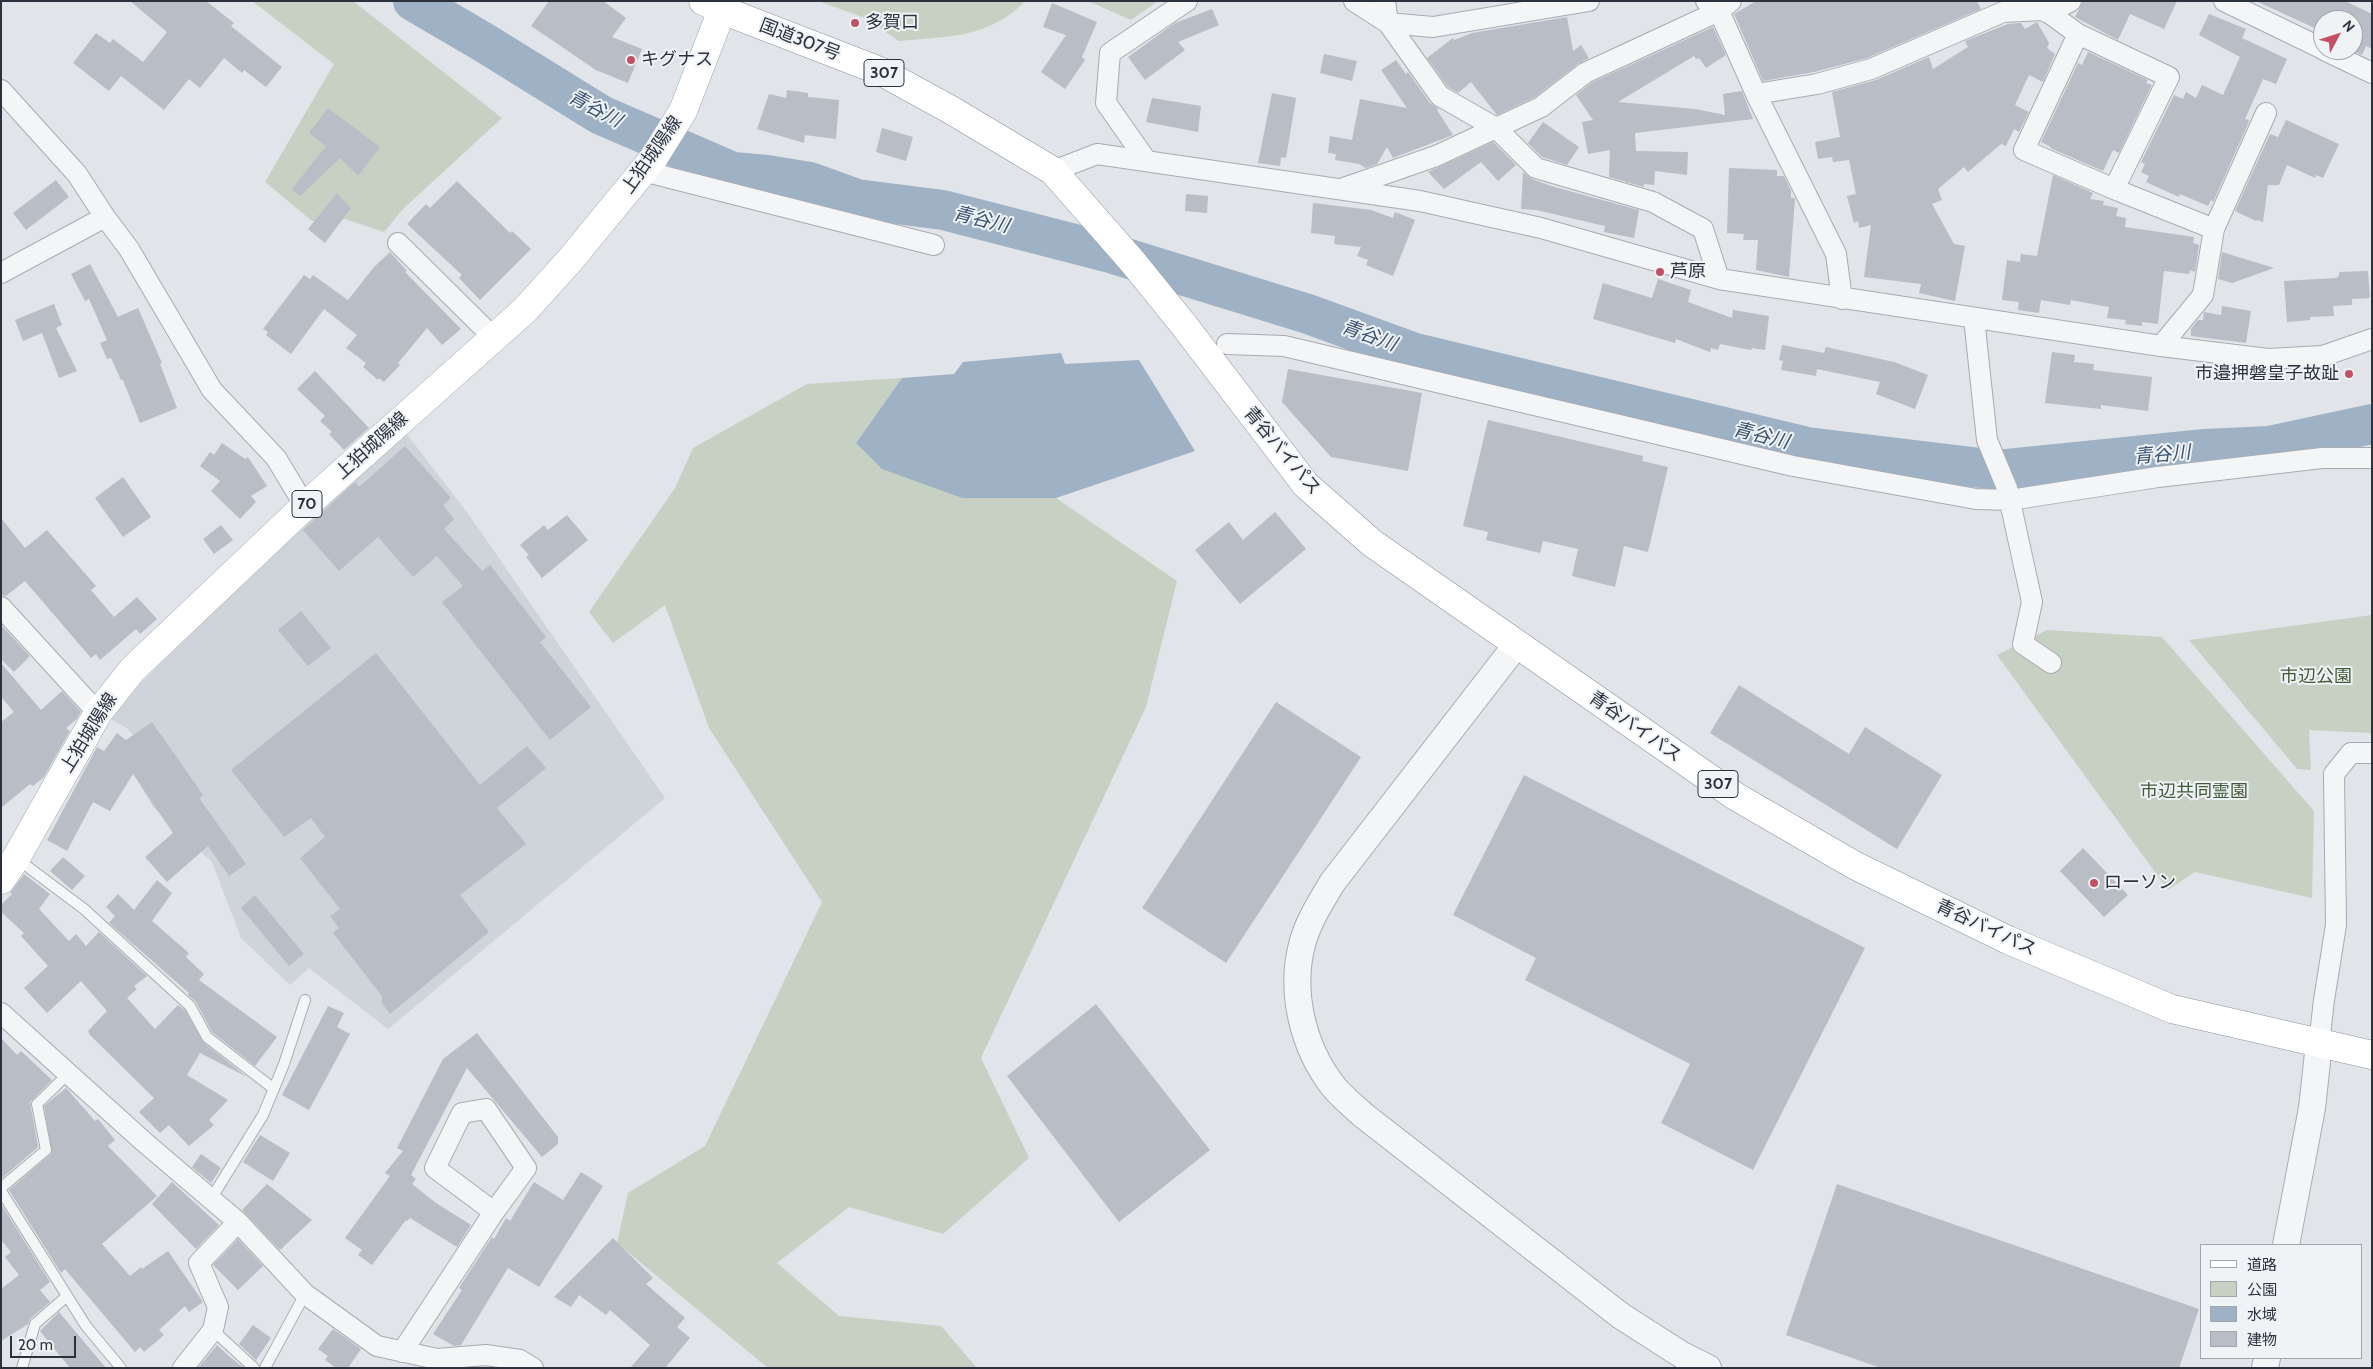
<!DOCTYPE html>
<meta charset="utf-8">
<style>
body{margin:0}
#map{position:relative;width:2373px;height:1369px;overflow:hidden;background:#e1e4e8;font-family:Cabin,"Noto Sans JP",sans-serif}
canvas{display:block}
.frame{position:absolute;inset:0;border:2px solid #2b323e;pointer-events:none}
.legend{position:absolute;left:2200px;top:1244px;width:162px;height:115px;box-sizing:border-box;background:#f0f3f6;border:1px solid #a1a6ac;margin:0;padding:6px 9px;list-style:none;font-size:15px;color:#2b323e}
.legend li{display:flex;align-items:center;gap:10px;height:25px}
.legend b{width:25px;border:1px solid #a1a6ac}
.north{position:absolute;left:2313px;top:10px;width:50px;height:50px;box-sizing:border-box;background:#f0f3f6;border:1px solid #a1a6ac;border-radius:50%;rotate:50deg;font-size:14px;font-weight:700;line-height:20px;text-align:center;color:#2b323e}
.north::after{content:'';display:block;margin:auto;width:18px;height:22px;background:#c25163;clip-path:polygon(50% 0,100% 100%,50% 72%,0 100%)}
.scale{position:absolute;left:10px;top:1336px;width:66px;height:22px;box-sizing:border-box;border:2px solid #2b323e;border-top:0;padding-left:6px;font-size:15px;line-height:18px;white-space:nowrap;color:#2b323e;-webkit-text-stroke:4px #f0f3f6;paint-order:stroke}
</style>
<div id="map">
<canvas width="2373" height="1369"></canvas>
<div class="frame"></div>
<ul class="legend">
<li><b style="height:6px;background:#fff"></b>道路</li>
<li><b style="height:14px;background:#c7d1c3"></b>公園</li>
<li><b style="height:14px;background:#9fb2c5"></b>水域</li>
<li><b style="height:14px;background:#b9bdc5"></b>建物</li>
</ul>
<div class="north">N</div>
<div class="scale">20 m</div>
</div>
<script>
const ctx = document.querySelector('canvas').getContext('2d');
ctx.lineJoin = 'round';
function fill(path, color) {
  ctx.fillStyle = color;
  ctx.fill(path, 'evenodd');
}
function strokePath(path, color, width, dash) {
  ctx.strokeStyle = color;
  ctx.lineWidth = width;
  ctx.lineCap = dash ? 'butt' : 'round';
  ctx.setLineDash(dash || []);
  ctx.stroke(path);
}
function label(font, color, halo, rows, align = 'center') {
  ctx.font = font + ' Cabin,"Noto Sans JP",sans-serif';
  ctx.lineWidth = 4;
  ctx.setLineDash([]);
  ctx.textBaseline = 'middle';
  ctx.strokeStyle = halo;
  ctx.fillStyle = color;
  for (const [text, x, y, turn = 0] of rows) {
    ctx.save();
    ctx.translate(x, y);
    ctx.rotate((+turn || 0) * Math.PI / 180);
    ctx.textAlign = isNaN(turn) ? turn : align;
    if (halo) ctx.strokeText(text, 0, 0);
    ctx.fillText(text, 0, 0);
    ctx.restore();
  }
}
const built = new Path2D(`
 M406,433L469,515L665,798L388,1029L309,968L290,985L241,938L212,862L153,807L124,756L141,744L127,728L106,717L240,586Z`);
const green = new Path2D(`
 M252,1H353L502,118L404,208L384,232L345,219L312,221L265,182L334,64Z
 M818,1H1025C989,39 947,36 899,41L865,18Z
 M1088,1H1158L1131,20Z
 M902,378L856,443L962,498H1056L1177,581L1146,707L981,1058L1029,1158L943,1234L849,1207L777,1263L839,1316L941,1326L977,1368H768L617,1243L628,1193L705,1146L822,902L709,728L665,605L613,643L589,612L675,488L693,448L807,384Z
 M2372,615V733L2309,730L2311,770L2297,769L2189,640Z
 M2047,630L2162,637L2314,811L2312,898L2195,872L2168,890L1997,655Z`);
const water = new Path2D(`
 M1061,353L1065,364L1139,360L1195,451L1056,498H962L882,469L856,443L902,378L954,374L963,362Z`);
const river = new Path2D(`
 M413,1L483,42L601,115L733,172L767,175L810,182L857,199L943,210L1110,253L1308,314L1415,353L1807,447L1997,470L2205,449L2269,446L2372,424`);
const building = new Path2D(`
 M130,1H206L234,23L231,26L282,67L266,87L244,70L242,73L224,58L200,88L189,79L164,110L121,76L109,91L73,63L96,33L110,43L113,39L143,62L167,32Z
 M549,1H603L626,18L612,37L642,49L628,83L596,70L531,26Z
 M1756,1H1977L1981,9L1867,58L1814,72L1763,81L1734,14Z
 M2083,1H2177L2164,29L2130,14L2118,40L2075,17Z
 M2256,1H2345L2372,14V49L2366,46L2362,55L2353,51V20H2323V24L2319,30Z
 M1052,3L1097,22L1082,57L1085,60L1065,89L1041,72L1066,35L1043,27Z
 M1212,9L1219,25L1178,42L1185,50L1145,80L1128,57L1175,23Z
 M2209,14L2246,29L2242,38L2287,59L2276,84L2263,79L2245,119L2249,120L2248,124L2213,202L2211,200L2208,206L2180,194L2179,197L2146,182L2149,176L2141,172L2145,164L2141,162L2174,95L2183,99L2186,92L2196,98L2202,85L2223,95L2240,57L2199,35Z
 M1567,17L1573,51L1581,45L1589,58L1578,64L1535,97L1497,115L1471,82L1458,93L1448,87L1427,58L1453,38L1454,40L1472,33Z
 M2037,22L2049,43L2047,48L2055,54L2043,82L2029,75L2015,105L2029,112L2019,132L2014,129L2006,146L2001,144L1968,172L1964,167L1938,189L1942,200L1932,204L1954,244L1965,246L1955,301L1919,293L1921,284L1864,277L1871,225L1859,228L1858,221L1854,223L1847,196L1856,194L1849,160L1833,162L1832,157L1818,159L1815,142L1840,137L1832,92L1876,80L1929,57L1933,69L1968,47L1965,41L2008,24L2021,23L2025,29Z
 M1713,27L1726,55L1706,68L1699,58L1696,59L1694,56L1618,102L1695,109L1725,115L1723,94L1742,91L1753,119L1635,133L1636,151L1688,152L1687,175L1655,171L1654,185L1644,184V187L1609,177L1610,150L1588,154L1582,122L1593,120L1576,95L1591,83Z
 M2088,52L2148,80L2146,83L2152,85L2119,153L2113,150L2103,171L2050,148L2051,147L2041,142L2078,63L2082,65Z
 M1324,54L1357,61L1352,81L1320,73Z
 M1396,60L1406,74L1408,72L1430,103L1439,109L1437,110L1453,135L1393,158L1387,147L1377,164L1366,168L1359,164L1335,160L1336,154L1328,153L1330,136L1352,140L1360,99L1407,108L1381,70Z
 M787,90L808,93V97L839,100L836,139L805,135L804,143L757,129L769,94L786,98Z
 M1272,93L1296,98L1286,158L1281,157L1280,166L1258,163Z
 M1152,98L1201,106L1198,132L1146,122Z
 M328,108L380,147L358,176L340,158L300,196L292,189L326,146L309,133Z
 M2286,120L2339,144L2323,178L2316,175L2315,178L2287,165L2279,185H2268L2263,222L2257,220L2256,221L2235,211L2270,134L2278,137Z
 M1543,122L1579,147L1567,165L1542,157L1528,143Z
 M882,128L913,137L906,161L876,152Z
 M1493,142L1516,165L1498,181L1481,162L1444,189L1428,172Z
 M1729,168L1777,170V176H1784L1791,191V198H1795L1789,277L1756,270L1758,240H1743L1744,234L1727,233Z
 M1523,172L1532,179L1551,186L1639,210L1634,238L1604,232L1605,226L1536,210L1521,209Z
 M2053,175L2093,193L2090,199L2104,201L2103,205L2118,208L2116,216L2126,218L2125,227L2194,237L2193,243L2199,245L2195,272L2190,270L2189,274L2164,271L2158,324L2142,322V326L2125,324L2126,320L2107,318L2109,307L2071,300L2070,305L2041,300L2039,313L2018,310L2019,302L2002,300L2007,260L2020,262L2021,254L2037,256Z
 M56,180L69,197L26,230L13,213Z
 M457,181L510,233L512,231L531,249L480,300L459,278L462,275L407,224L426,204L430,208Z
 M337,193L351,208L325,243L308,229Z
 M1186,194L1208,196L1207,213L1185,211Z
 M1313,203L1371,210L1393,218L1395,212L1415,220L1393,276L1366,265L1368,260L1357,256L1361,247L1334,244L1335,236L1311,233Z
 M390,252L407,271L405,272L461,329L442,345L427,328L398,363L400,365L384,382L379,378L378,380L363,367L366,363L346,348L357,335L324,309L291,354L266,335L268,332L263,329L304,275L310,279L313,275L348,300L374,267Z
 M2222,252L2274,268L2232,283L2218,279Z
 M90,264L118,317L138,308L162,363L160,364L177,408L140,423L123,380H121L111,358L107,359L100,343L107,340L89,299L85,301L71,274Z
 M2368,271L2370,298L2352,299V305L2333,306L2334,316L2310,317V320L2287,322L2284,281L2336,278L2339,276V272Z
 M1658,279L1691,290L1688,302L1732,318L1733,310L1769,316L1765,350L1752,348L1751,350L1720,344L1718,350L1711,348L1710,352L1676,339L1675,343L1593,319L1603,283L1652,298Z
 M54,304L62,325L56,328L77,371L59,378L42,333L23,341L15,320Z
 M2222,306L2251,311L2246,343L2191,336V329L2198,320H2203L2204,312L2221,315Z
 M1782,345L1824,353L1826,347L1894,362L1928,375L1915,409L1876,394L1880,382L1817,369L1816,376L1781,370L1783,361L1779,360Z
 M2052,352L2075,355L2074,362L2094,364L2093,370L2152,377L2148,411L2101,405V409L2045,403Z
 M1288,369L1422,393L1408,471L1331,457L1282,402Z
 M315,371L369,428L344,450L329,434L332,432L320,421L325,416L297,389Z
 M1488,420L1643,456L1642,461L1668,467L1648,552L1624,546L1615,587L1572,576L1578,549L1543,541L1540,553L1486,540L1488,532L1463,526Z
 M222,443L245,459L248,457L267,486L251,496L256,502L240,519L211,491L220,481L200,466L210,452L214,455Z
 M405,446L451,498L443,505L454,519L444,529L482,571L490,565L546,637L540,642L591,707L550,740L442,602L463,586L437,556L413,577L378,537L339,571L303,530L355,482L359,487Z
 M123,477L151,517L123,537L95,498Z
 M1275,512L1306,549L1240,604L1195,550L1229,522L1243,540Z
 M567,515L588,540L542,578L526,557L529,555L520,545L544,525L548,530Z
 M1,518L25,548L47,530L96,586L91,590L114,617L137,597L157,619L140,634L136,629L100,660L96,654L91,658L25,581L6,596L1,595Z
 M221,525L233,540L214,554L203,539Z
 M301,611L331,648L308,666L278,630Z
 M1,625L30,656L14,672L1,659Z
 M376,653L480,785L527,746L546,768L497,808L526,844L460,895L489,932L390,1014L382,1003V996L333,933L339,928L330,916L340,909L300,858L325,837L311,818L284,837L231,770Z
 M1,663L41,710L62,691L81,712L77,719L66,728L70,731L44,777L33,786L30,784L1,808V722L14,712L1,697Z
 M1739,685L1849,754L1865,727L1942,775L1897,849L1710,733Z
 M1276,702L1361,757L1226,963L1142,908Z
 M152,722L203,795L199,798L246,864L229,876L208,846L167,882L145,857L173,833L133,774L110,811L93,802L67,851L47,840L97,747L104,751L117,733L126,740Z
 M1524,775L1865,948L1753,1170L1661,1123L1690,1064L1525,980L1536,958L1453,915Z
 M2083,848L2128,895L2104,917L2060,871Z
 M63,857L85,876L72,890L50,871Z
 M24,874L50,894L39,909L69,941L76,934L86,946L99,932L147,976L134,986L137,989L127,998L155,1029L178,1005L185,1010L203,1042L247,1077L200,1053L187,1075L228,1100L209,1120L214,1125L189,1146L169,1125L160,1133L139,1112L154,1098L90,1035L88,1031L107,1011L81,981L47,1013L24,988L48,966L21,936L24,933L1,912V905L12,894L10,893Z
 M157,880L172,893L152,921L189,953L186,957L204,974L199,980L277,1037L255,1066L212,1032L196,1002L188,995L189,993L109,923L115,916L106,907L118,894L134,910Z
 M255,895L304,954L289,966L241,908Z
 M1096,1004L1210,1150L1119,1222L1007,1076Z
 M328,1006L344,1013L337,1027L350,1034L309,1110L282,1095Z
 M477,1033L558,1137V1144L542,1157L467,1068L411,1175L416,1179L412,1184L436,1203L471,1225L457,1247L410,1218L407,1221L406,1220L372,1265L358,1255L362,1250L345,1238L390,1176L385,1173L403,1151L397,1148L443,1059Z
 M1,1038L17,1055L21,1051L52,1080L30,1102L38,1147L1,1179Z
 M66,1088L95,1121L98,1119L115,1140L108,1146L157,1196L102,1244L130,1276L141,1267L142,1269L168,1251L203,1302L189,1312L185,1306L159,1330L164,1335L144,1352L140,1347L135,1352L65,1269L61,1273L9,1190L52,1153L44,1106Z
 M260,1135L290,1153L273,1181L243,1162Z
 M201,1154L221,1168L211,1183L192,1167Z
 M581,1172L603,1186L539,1287L508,1268L461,1345L454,1346L433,1334L462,1290L459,1288L492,1237L494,1239L506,1218L510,1221L534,1182L563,1200Z
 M172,1182L219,1225L196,1249L152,1204Z
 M267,1184L312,1220L280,1250L242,1210Z
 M1837,1184L2199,1309L2179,1368H1881L1786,1335Z
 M1,1204L50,1282L40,1290L50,1302L30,1319L28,1324L1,1341V1289L19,1275L5,1257L11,1252L1,1240Z
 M613,1238L653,1278L646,1284L685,1318L677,1327L690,1338L665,1368H630L650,1345L610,1310L606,1315L579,1295L571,1307L554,1297Z
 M238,1239L263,1266L238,1290L213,1265Z
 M59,1312L106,1368H70L40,1331Z
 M253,1325L271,1338L256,1360L239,1344Z
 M333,1329L361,1349L348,1368H336L325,1360L328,1356L318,1349Z
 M217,1345L230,1357L244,1368H198Z`);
const service = new Path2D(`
 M16,858L84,909L190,1006L207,1037L274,1089
 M1,1188L46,1150L37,1104L68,1074
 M1,1191L86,1326L121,1368
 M211,1199L263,1115L284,1064L305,1000
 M213,1330L254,1368
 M22,1368L35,1324L67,1296
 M265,1368L305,1294`);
const minor = new Path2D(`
 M1354,1L1388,23L1433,27L1589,1
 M1385,1L1388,23L1440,96L1496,128L1536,168L1653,202L1703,229L1719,279
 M1706,1L1719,11L1756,94L1836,254L1842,299
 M2224,1L2323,49
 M2049,13L2078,34L2169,77L2114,189L2214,229L2203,295L2161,346
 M2078,34L2024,150L2114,189
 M2324,50L2372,73
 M1,90L77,174L105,217L129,249L212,390L276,458L305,506
 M1756,94L1817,84L1871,69L2003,12L2042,10L2049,13L2071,1
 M1146,160L1106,103L1110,53L1187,1
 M643,171L934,245
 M1053,171L1097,154L1420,201L1541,228L1719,279L2161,346L2268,359L2323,356L2372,339
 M1344,188L1436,156L1541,107L1585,73L1719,11L1731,1
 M2214,229L2266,113
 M398,243L494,338
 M1,273L105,217
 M1974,318L1987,440L2007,488L2032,602L2023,644L2051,663
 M1227,344L1284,346L1793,466L1976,499L2010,500L2158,477L2322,458H2372
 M1,607L98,713
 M1,1013L143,1141L238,1222L305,1294L377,1346L437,1359L486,1355L520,1360L533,1368
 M2319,1044L2324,1000L2336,925L2334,774L2351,753H2372
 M402,1352L494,1212L526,1168L486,1109L462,1113L435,1168L494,1212
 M183,1368L213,1330L218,1307L199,1263L238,1222`);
const tertiary = new Path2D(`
 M1517,644L1332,883C1321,902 1309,920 1303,941C1289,989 1302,1046 1333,1086C1341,1096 1353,1106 1363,1115L1621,1316L1682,1355L1708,1368
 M2286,1245L2312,1108L2319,1044
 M2265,1368L2267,1358`);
const primary = new Path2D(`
 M1,880L16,858L98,713L133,669L305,506L525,310L571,259L653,159L683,111L722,10L723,1`);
const trunk = new Path2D(`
 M703,1L722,10L880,71L951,110L1053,171L1132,261L1183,324L1306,485L1372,543L1735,796L1854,865L2008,940L2172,1009L2372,1055`);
const markers = [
 [855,23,5,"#c25163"],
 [631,60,5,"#c25163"],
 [1660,272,5,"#c25163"],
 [2349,374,5,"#c25163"],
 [2094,883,5,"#c25163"]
];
const shields = [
 [884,73,40],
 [307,504,30],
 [1718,784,40]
];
const shieldNames = [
 ["307",884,73],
 ["70",307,504],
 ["307",1718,784]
];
const poiNames = [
 ["多賀口",865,23],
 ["キグナス",641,60],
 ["芦原",1670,272],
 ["市邉押磐皇子故趾",2339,374,"right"],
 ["ローソン",2104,883]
];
const streetNames = [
 ["国道307号",800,40,21],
 ["上狛城陽線",652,155,-55],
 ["上狛城陽線",372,446,-42],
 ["青谷バイパス",1282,451,50],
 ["青谷バイパス",1635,727,35],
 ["上狛城陽線",89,733,-58],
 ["青谷バイパス",1986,928,25]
];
const parkNames = [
 ["市辺公園",2316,677],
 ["市辺共同霊園",2194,792]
];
const waterNames = [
 ["青谷川",595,109,28],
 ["青谷川",981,220,14],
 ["青谷川",1369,336,20],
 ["青谷川",1761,436,14],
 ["青谷川",2162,455,-5]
];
fill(built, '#cfd3da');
fill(green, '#c7d1c3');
fill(water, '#9fb2c5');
strokePath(river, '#9fb2c5', 40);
fill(building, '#b9bdc5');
strokePath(service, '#a7abb2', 12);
strokePath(minor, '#a7abb2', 22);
strokePath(tertiary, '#a7abb2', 28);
strokePath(primary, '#a1a8b3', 29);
strokePath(trunk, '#8a929e', 29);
strokePath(service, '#f3f5f7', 10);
strokePath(minor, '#f3f5f7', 20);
strokePath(tertiary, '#f3f5f7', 26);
strokePath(primary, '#fff', 28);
strokePath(trunk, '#fff', 28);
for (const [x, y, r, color] of markers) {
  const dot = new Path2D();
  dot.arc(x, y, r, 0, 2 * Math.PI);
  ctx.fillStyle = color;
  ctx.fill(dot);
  strokePath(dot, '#f0f3f6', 2);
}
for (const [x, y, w] of shields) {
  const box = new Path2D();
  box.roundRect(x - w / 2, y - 13.5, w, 27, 4);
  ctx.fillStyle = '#f0f3f6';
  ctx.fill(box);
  strokePath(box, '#2b323e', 1);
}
label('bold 16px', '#2b323e', null, shieldNames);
label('18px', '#2b323e', '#f0f3f6', poiNames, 'left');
label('18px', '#2b323e', '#f0f3f6', streetNames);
label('18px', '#3f5939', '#f0f3f6', parkNames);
label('italic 19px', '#38516f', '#f0f3f6', waterNames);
</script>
